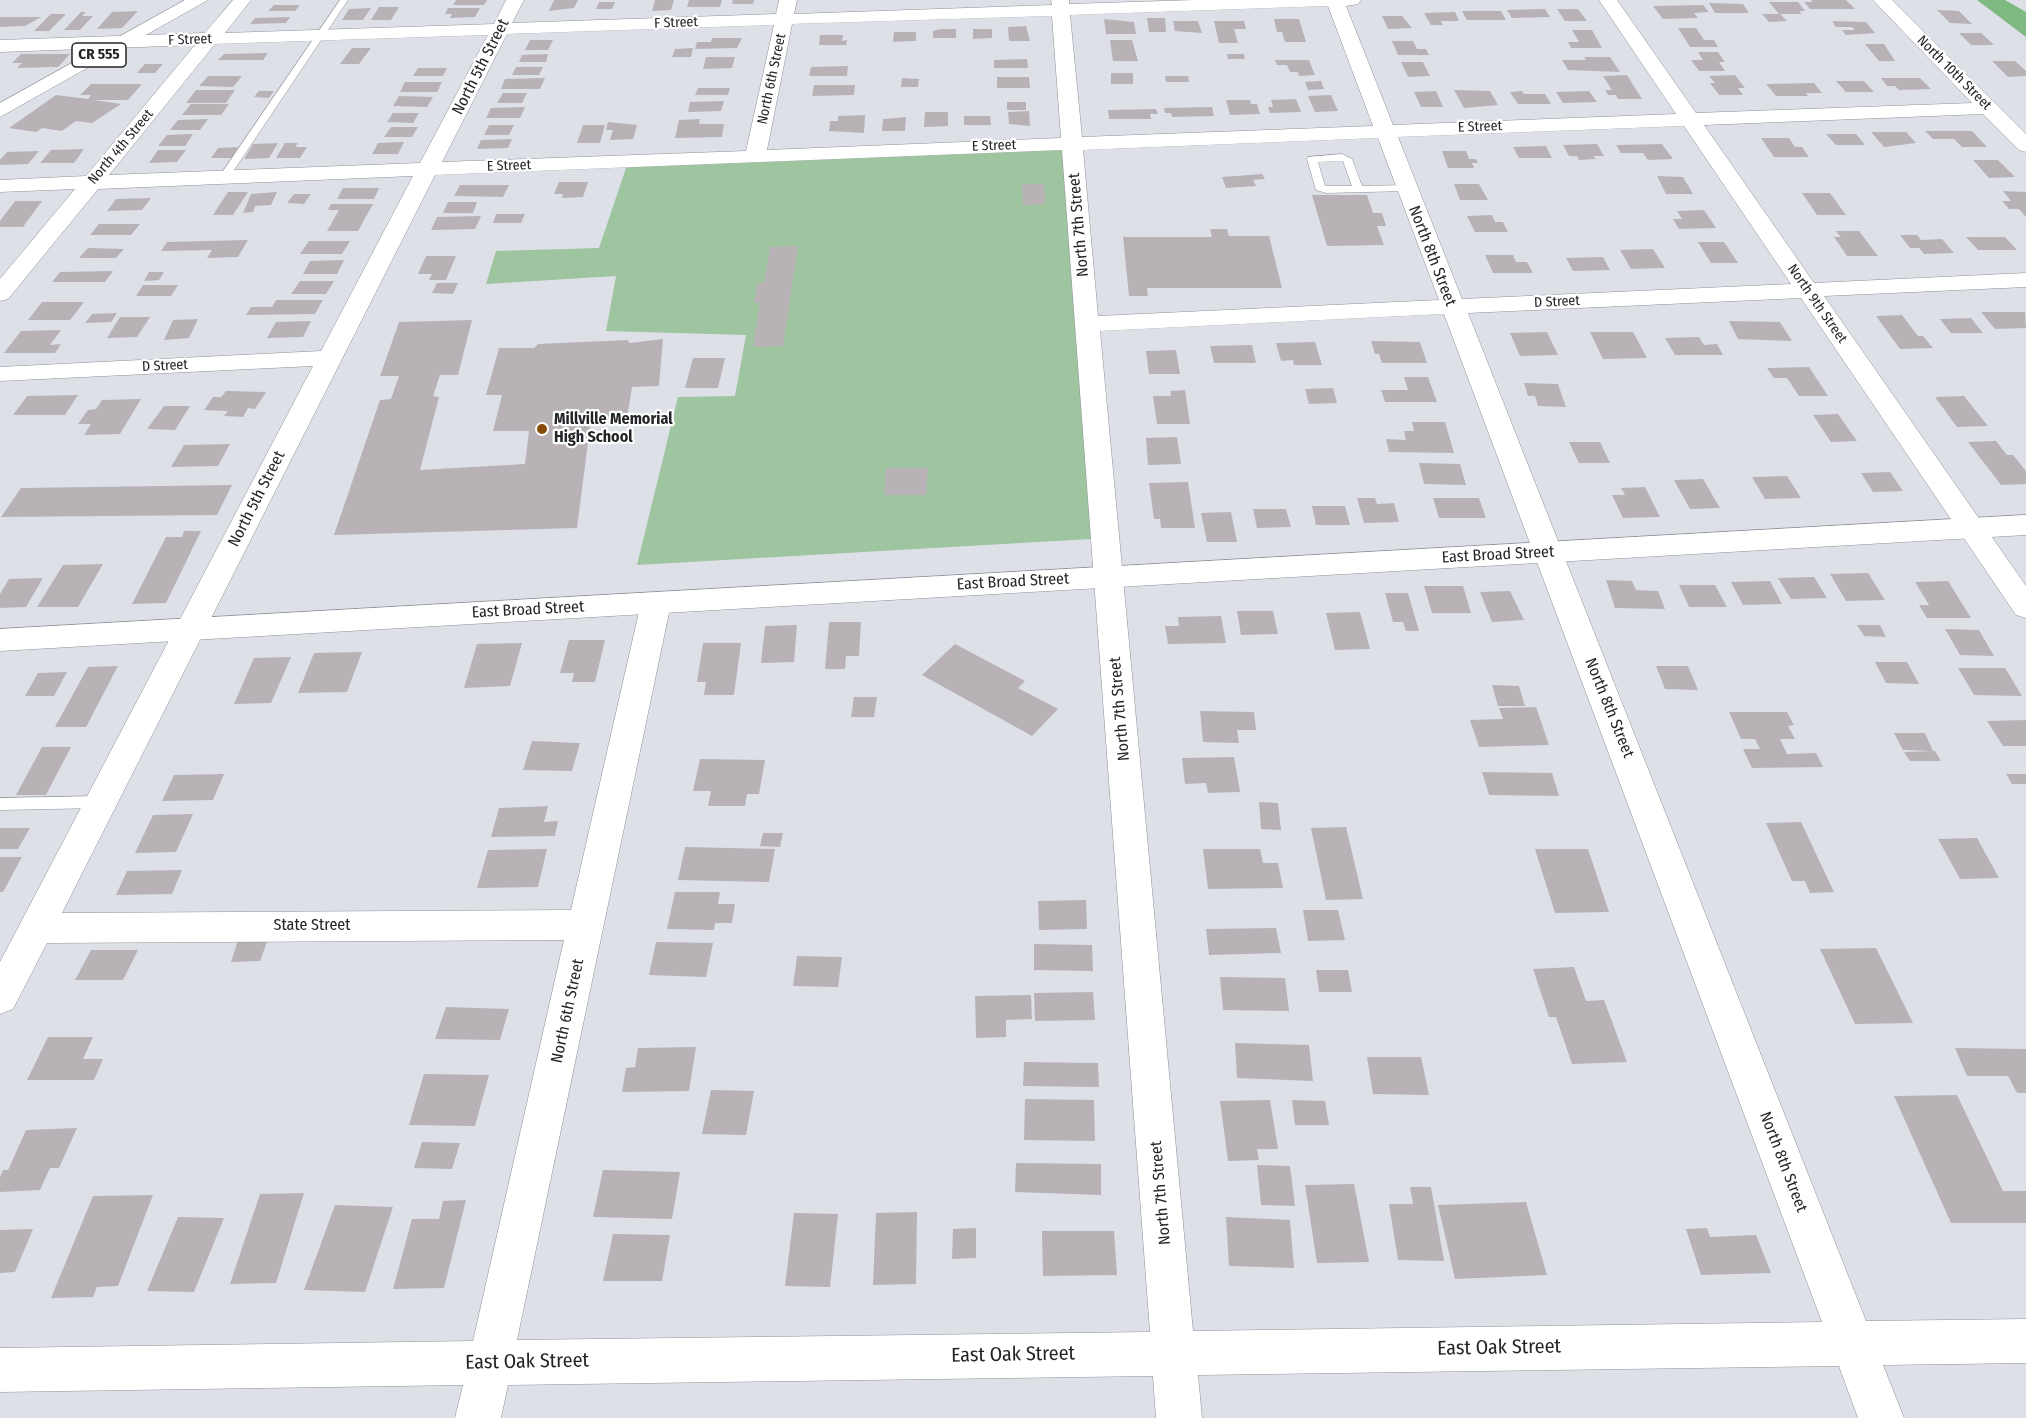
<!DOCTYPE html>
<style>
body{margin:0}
canvas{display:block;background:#dee0e8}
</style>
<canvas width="2026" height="1418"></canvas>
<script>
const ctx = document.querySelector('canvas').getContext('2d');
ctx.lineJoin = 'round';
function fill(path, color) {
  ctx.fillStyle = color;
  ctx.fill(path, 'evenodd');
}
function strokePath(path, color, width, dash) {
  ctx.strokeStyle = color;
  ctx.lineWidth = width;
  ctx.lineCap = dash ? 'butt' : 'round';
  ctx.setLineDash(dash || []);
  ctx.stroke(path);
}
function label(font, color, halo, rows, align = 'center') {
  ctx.font = font + ' "Fira Sans Condensed",sans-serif';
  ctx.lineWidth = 4.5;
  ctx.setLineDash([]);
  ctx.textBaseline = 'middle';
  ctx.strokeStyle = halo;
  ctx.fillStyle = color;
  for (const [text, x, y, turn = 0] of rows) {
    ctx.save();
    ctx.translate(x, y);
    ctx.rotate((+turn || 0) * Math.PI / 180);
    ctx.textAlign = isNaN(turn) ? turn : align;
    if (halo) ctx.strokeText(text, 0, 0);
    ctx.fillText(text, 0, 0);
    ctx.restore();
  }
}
const green = new Path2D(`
 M1072,145L1108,538L637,565L678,397L735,396L746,335L606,331L616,276L486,284L496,251L599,248L627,165Z`);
const forest = new Path2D(`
 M1977,0H2005L2026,12V37Z`);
const building = new Path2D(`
 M456,0H487L484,5H453Z
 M554,0H578L574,8L549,11Z
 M655,0H674L671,10L652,11Z
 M689,0H722L720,7H687Z
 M733,0H754L753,4H732Z
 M1811,0H1846L1855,9H1810L1804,2H1813Z
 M599,2H615L612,9H596Z
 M1769,2H1798L1805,11H1799L1802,14H1780L1787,21L1769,22L1762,14H1779Z
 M1709,3L1743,4L1749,13H1715Z
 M274,5H300L295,11H268Z
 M1703,5L1709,12L1694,13L1698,18L1663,19L1653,6Z
 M379,7H399L391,20H371Z
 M371,8L363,20H342L349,9Z
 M448,8H480L475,17L450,18L452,14H445Z
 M1545,9L1550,17L1512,18L1507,10Z
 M1557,9H1578L1587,21H1565Z
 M1937,10L1959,11L1972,24L1950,23Z
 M138,11L122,28L97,29L112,12Z
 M1462,11H1501L1506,20H1467Z
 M81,12H86L82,16H93L80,30H64Z
 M1455,12L1459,21H1441L1443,25H1431L1424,13Z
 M51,14H66L49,31H34Z
 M1382,16H1402L1412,28L1388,29Z
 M0,17H41L25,26L0,27Z
 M290,17L286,23L250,24L255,18Z
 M1147,18H1165L1166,32H1149Z
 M1104,19L1134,22L1136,34H1106Z
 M1274,19H1299L1306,42H1285L1282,32H1277Z
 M1173,21H1198L1202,33L1175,31Z
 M1214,21H1244L1246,29H1234L1238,43H1219Z
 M1832,21L1866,22L1875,33L1846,35L1842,30H1855L1852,27H1836Z
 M1026,26L1030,41H1009L1008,27Z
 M1678,28H1696L1704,40H1714L1718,47H1690Z
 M941,29H956V38H933V31Z
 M973,29H992V38L973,39Z
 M1572,30H1592L1602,48H1571L1568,42H1579Z
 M894,32H916V41L893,42Z
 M1959,33H1981L1994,45H1971Z
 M820,35H843L842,41L847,40L846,45H819Z
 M712,38H742L737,48L695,49L697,42H711Z
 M530,40H553L548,50H525Z
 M1110,40H1132L1138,61H1113Z
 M1392,41H1413L1417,49H1426L1429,55H1398Z
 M1865,44H1884L1895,61H1879Z
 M352,48H371L359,64H340Z
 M693,48L691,57H672L675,49Z
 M1698,52H1718L1725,62H1719L1725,71H1699L1691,60H1703Z
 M268,53L263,60H218L224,54Z
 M21,54H70L58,67L17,68L22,63H12Z
 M548,54L546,62H519L522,55Z
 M1227,54H1244L1245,59H1228Z
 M706,57H735L732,68L703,69Z
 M1584,57H1610L1620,72L1568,70L1562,60H1586Z
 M1027,59L1028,68H994V60Z
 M1275,60H1309L1315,75L1299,76L1298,72H1290L1287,65H1277Z
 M1992,61H2015L2026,71V76L2008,77Z
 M1401,62H1423L1430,76L1408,77Z
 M145,64H163L155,73H137Z
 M848,66L847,76H809L811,67Z
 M516,67H543L539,75H512Z
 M418,68H447L443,76H413Z
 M1111,73H1133V84H1111Z
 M1627,75L1642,99H1618L1616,95H1608L1605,90H1612L1603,76Z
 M1735,75L1745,88H1738L1743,95H1719L1710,83H1715L1709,76Z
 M208,76H242L233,87L199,86Z
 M1165,76H1188L1189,82H1166Z
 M997,77H1029L1030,88H997Z
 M545,78L540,89H501L505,79Z
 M902,78L919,79L918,87H901Z
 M1881,78H1920L1931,89L1899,90L1895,86H1887Z
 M1321,81L1324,89L1308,90L1305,82Z
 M1836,81H1864L1874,92H1846Z
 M405,82H442L437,92H400Z
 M1814,83L1822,93H1806L1808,96H1776L1766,84Z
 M91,84H142L128,100H94L121,104L92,123L76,121L62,131L42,128L36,132L9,128L56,95L88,99L91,95H80Z
 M814,85H855L854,95L812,96Z
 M698,88H730L728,95H695Z
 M196,90H235L226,103H186Z
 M1454,90L1490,91L1498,105L1464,108Z
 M259,91H274L269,98L254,97Z
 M1436,91L1443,107H1421L1414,92Z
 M1522,91L1524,94H1545L1551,104H1518L1510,92Z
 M1589,91L1597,102L1563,103L1556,92Z
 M503,93H527L522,103H497Z
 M1331,95L1338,111L1315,112L1308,96Z
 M399,96L433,97L427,107L393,106Z
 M1296,99L1301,112L1270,113L1268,107H1273L1271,100Z
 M1226,100H1250L1251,104H1257L1260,114L1230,115Z
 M724,101L721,111L688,112L690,102Z
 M1007,102H1026V110H1007Z
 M191,104H229L221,115H182Z
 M525,107L520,118H486L491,108Z
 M1212,107L1214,116L1172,117L1171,113H1165L1164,108Z
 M1156,109L1158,114H1150L1151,119H1109L1108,110Z
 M1029,111L1030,126L1009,124L1008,112Z
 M925,112H948V126L924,127Z
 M393,113H419L413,123L387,122Z
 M865,115L864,133L829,131L830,121H838V116Z
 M964,116H990L991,125H964Z
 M906,117L905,131H882L883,119Z
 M208,119L200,130H170L178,120Z
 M700,119L699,124H724L722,137L675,138L679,120Z
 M608,122L637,125L633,139L610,140L613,130H606Z
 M489,125H514L509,135H484Z
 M583,125H605L600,143H577Z
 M391,127H418L412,137H384Z
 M1925,131H1972L1987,147H1962L1954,139H1933Z
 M1871,132H1906L1916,143L1884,147Z
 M193,134L185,146H158L167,135Z
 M1826,134H1856L1865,145H1836Z
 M1761,138H1789L1795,147H1802L1809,157H1774Z
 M512,139L508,148L477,149L481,140Z
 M404,142L398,154H372L378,143Z
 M278,143L269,158L244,159L253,144Z
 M285,143H298L295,147H307L300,158H276Z
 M1597,144L1604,156H1593L1596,159L1579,160L1577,156H1569L1563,145Z
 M1662,144L1673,159L1648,160L1643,153H1621L1616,145Z
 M1546,146L1552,158H1519L1513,147Z
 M238,147L232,158H211L218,148Z
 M84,149L74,163H40L51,150Z
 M158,150H186L177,162L149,163Z
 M39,151L28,164L0,165V160L7,152Z
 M1442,151H1466L1469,159H1476L1478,163H1472L1474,168H1448Z
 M1973,160H1998L2015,177L1989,178Z
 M1262,174L1265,179L1253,180L1256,186L1226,188L1222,177Z
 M1657,176L1683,177L1693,194H1666Z
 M559,182H588L583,197L562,198L563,194H554Z
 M1022,184H1044L1045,204L1023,205Z
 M1454,184H1479L1488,200H1460Z
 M460,185H509L503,197L454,196Z
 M343,188H379L374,199H337Z
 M2003,191L2026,192V217L2019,209H2009L2002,201H2011Z
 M228,192H248L233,215H213Z
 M277,192L271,205L255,206L253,212L243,213L251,194Z
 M1802,193H1830L1846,215H1817Z
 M294,194H311L304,204L287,203Z
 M1312,195H1367L1373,213H1382L1386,226H1377L1384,245L1327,246Z
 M151,198L142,210L107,211L116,199Z
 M15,201H42L23,227H0V221Z
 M448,202H477L473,213H443Z
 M331,204H373L358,231H327L339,210H328Z
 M1704,210L1716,228L1679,229L1673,219H1682L1677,211Z
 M496,214H525L521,223H493Z
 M1492,215L1495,222H1503L1508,232H1475L1467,216Z
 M481,216L475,229L431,230L437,217Z
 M99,224H140L131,235H90Z
 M1210,229H1227L1229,236H1269L1282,288H1147L1148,296H1129L1123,237H1212Z
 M1836,231H1859L1878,256H1847L1834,237H1841Z
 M1900,235H1917L1921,240L1942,239L1954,253L1924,254L1919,248H1910Z
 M1966,237H2005L2017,250H1978Z
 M248,240L238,257L207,258L212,250L161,251L167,242Z
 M309,241H350L342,254H300Z
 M1698,242H1724L1738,263H1711Z
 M798,246L783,346L753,347L760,303H754L757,283H764L770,247Z
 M88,248L124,249L116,258H79Z
 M1653,249L1665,268L1631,269L1620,250Z
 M1485,255H1513L1516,262H1527L1533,273H1493Z
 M426,256H456L446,280H429L432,274H418Z
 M1603,257L1610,270L1573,271L1566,258Z
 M344,260L337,274H303L310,261Z
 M113,271L105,282H52L60,272Z
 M149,272H164L159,280L144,281Z
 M300,281H334L326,294H291Z
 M437,283H458L453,294L432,293Z
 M143,285H178L171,296H136Z
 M276,300H323L315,314L246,315L251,307H272Z
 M42,302H84L70,320H28Z
 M1981,312H2025L2026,328L1995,329Z
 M117,313L111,322L85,323L92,314Z
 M1902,315L1918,336H1923L1933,348L1900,349L1876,316Z
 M120,317H150L137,337L107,338Z
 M1971,318L1983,333H1951L1940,319Z
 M198,319L189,338L164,340L173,320Z
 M472,320L458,375H440L433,396L439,397L420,470L525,464L529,431H493L502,395H486L499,348H534L538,344L627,340L630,343L663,339L659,386L632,387L627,418L591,419L577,528L334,535L380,400L391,399L399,376H380L399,322Z
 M311,321L303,337L267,338L276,322Z
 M1729,321L1780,322L1792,341L1738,339Z
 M61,330L50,345L61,344L55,353H4L21,331Z
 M1547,332L1558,355L1520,356L1510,333Z
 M1590,332H1633L1647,358L1603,359Z
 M1699,337L1704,345L1717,344L1723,355H1675L1665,338Z
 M1371,341L1420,342L1427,363H1382L1379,354H1375Z
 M1315,342L1322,365H1294L1293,360L1281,361L1276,343Z
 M1252,345L1256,363H1214L1210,346Z
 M1176,350L1180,374H1149L1146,351Z
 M693,358H725L718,388H685Z
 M1809,367L1828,396H1799L1787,378H1774L1767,368Z
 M1404,377H1428L1437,402H1385L1381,390H1408Z
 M1524,383L1558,384L1566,407L1538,406L1535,396H1528Z
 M1333,388L1337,403L1309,404L1305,389Z
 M1185,390L1190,424H1157L1153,396H1171L1170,391Z
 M226,391L266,392L255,409L248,408L243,417L224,416L228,411L204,410L213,397H221Z
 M78,395L65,415H13L27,396Z
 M1964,396L1988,426L1957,427L1935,397Z
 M141,399L120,434L84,435L91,424H78L88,410L96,409L102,400Z
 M164,406H190L175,430L147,429Z
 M1838,414L1857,441L1831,442L1813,415Z
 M1412,422H1445L1454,453L1389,452L1386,439L1406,440L1404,431H1414Z
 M1177,437L1181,464L1148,465L1146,438Z
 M1996,441L2007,455H2013L2026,471V484L2001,485L1968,442Z
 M1569,442H1600L1610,463H1579Z
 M230,444L218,466L171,467L184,445Z
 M1419,463L1460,464L1466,485L1424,484Z
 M886,468H928L926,495H884Z
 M1890,472L1903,491L1873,492L1861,473Z
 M1787,476L1801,498L1765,499L1752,477Z
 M1703,479L1720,508L1690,509L1674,480Z
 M1188,482L1195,528H1161L1160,519H1154L1149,483Z
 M232,485L217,515L1,517L21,488Z
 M1645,487L1660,517L1623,518L1612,495H1625L1621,488Z
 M1357,498H1375L1377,504L1394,503L1399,522L1364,523Z
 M1433,498H1479L1486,518H1439Z
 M1312,506H1345L1350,525H1316Z
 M1253,509H1286L1291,527L1257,528Z
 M1231,512L1237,542H1207L1201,513Z
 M184,531H201L166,603L132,604L166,537H182Z
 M103,564L78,607H37L63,565Z
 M1868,573L1885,600L1846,601L1830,574Z
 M1814,577L1827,598L1791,599L1778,578Z
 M43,578L26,607L0,608V594L9,579Z
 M1606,580L1632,581L1636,590L1658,591L1665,609L1615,608Z
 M1770,581L1782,604L1743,605L1731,582Z
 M1948,581L1971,618H1927L1919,605H1929L1915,582Z
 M1679,585H1715L1727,607H1689Z
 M1424,586H1463L1471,613H1432Z
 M1510,591L1524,620L1492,622L1480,592Z
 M1385,593H1408L1419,631H1406L1403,622H1393Z
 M1237,611H1273L1278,634L1241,635Z
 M1360,612L1370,649L1335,650L1326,613Z
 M1221,616L1226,643L1168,644L1165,626H1179L1178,617Z
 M829,622H861L859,656H846L845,669H825Z
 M797,625L794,662L761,663L765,626Z
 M1857,625H1880L1886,637L1864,636Z
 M1945,629L1979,630L1994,656L1960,655Z
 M569,640H605L595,682H572L574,673H560Z
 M522,643L510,686L464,688L477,644Z
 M703,643H741L734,695H704L706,682H697Z
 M955,644L1025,681L1018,688L1058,709L1032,736L922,675Z
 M362,652L347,692L298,693L314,653Z
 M291,657L271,703L234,704L254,658Z
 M1875,662H1907L1919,684L1886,683Z
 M118,666L86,727H55L88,667Z
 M1656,666H1688L1698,690L1665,689Z
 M1958,668H2005L2022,696L1974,695Z
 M67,672L54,696H25L38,673Z
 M1492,685L1519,686L1525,706H1498Z
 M854,697H877L874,717H851Z
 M1536,707L1549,745L1479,747L1470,720L1503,719L1499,708Z
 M1200,711L1254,712L1256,730H1237L1239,743L1203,742Z
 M1729,712H1787L1794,725L1788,726L1795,739H1780L1787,754L1816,753L1823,767L1752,768L1743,749H1760L1755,739H1741Z
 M2026,720V746H2003L1987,721Z
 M1894,733H1925L1933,751L1903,750Z
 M532,741L580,743L572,771L523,770Z
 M42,747H71L46,795H16Z
 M1935,751L1941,761H1910L1904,752Z
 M1234,757L1240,792L1208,793L1206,783L1185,784L1182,758Z
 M700,759L765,760L759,794H747L745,806H708L711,791H693Z
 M1482,772L1552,773L1559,796L1489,795Z
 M224,774L213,800L162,801L174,775Z
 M2006,774H2026V784H2012Z
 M1259,802L1278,803L1281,830L1261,829Z
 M548,806L544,822L558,821L555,836L491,837L499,808Z
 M193,814L176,852L135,853L153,815Z
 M1801,822L1834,892L1810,893L1805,881H1792L1766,823Z
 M1346,827L1363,899L1326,900L1311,828Z
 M0,828H30L18,849H0Z
 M763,833H783L780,847L760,846Z
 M1977,838L1999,878L1960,879L1938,839Z
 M685,847L775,849L769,882L678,880Z
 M547,849L538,887L477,888L488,850Z
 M1203,849H1260L1263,863H1278L1283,888L1208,889Z
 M1535,849H1588L1609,912L1555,913Z
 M0,857H22L3,892H0Z
 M182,870L172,894L116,895L127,871Z
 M675,892H720L718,904H735L732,923H715L714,930L667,929Z
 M1086,900L1087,929L1039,930L1038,901Z
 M1303,910H1338L1345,940L1308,941Z
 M1276,928L1281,953L1209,955L1206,929Z
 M268,939L260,961L231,962L238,940Z
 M656,942L713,943L706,977L649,975Z
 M1034,944L1092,945L1093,971L1034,970Z
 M1876,948L1913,1023L1855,1024L1820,949Z
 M91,950H138L123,980H75Z
 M797,956L842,957L838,987L793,986Z
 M1574,967L1586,1001L1604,1000L1627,1062L1572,1064L1556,1017H1549L1533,969Z
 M1316,970H1348L1352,992H1319Z
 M1220,977L1285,978L1289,1011L1223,1010Z
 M1093,992L1095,1020L1035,1021L1034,993Z
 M1031,995L1032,1019L1006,1020V1037L976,1038L975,996Z
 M446,1007L509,1009L500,1040L435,1039Z
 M48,1037H93L83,1059H103L94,1080H27Z
 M1235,1043L1309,1045L1313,1081L1237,1078Z
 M696,1047L689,1091L622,1092L626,1068L635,1067L638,1048Z
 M1955,1048L2026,1049V1093H2017L2008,1076H1967Z
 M1367,1057H1421L1429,1095L1373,1094Z
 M1024,1062L1098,1063L1099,1087L1023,1086Z
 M424,1074L489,1075L475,1126L409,1125Z
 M711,1090L754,1091L746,1135L702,1134Z
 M1957,1095L2003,1191H2026V1223H1951L1894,1096Z
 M1025,1099L1094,1100L1095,1141L1024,1140Z
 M1270,1100L1278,1149H1257L1259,1160L1228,1161L1220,1101Z
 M1292,1100L1325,1101L1329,1125H1295Z
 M77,1128L59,1168H50L40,1190L0,1192V1177L3,1170H8L26,1130Z
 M422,1142L460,1143L452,1169L414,1168Z
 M1016,1163L1101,1164V1195L1015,1192Z
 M1257,1165L1290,1166L1295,1206L1261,1205Z
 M603,1170L680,1172L672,1219L593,1217Z
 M1354,1184L1369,1262L1317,1263L1305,1185Z
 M1410,1187H1431L1444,1261L1398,1260L1389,1204H1413Z
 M304,1193L276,1283L230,1284L260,1194Z
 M153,1195L118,1286L97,1287L93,1297L51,1298L93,1196Z
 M466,1200L444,1288L393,1289L412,1219H439L443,1201Z
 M1526,1202L1547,1275L1455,1279L1438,1205Z
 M335,1205L393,1207L365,1292L304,1290Z
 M917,1212L916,1284L873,1285L876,1213Z
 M794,1213L838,1214L830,1287L785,1286Z
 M178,1217L224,1218L194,1292L147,1291Z
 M1226,1217L1290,1220L1294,1268L1229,1266Z
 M976,1228V1258L952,1259L953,1229Z
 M1707,1228L1710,1237L1756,1235L1771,1273L1701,1275L1686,1229Z
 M33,1229L15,1272L0,1273V1230Z
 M1042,1231H1114L1117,1275L1043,1276Z
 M613,1234L670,1235L662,1281H603Z`);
const lane = new Path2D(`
 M340,0H348L228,179H220L219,177Z
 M1342,154L1352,159L1362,186L1406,185L1411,188L1406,191L1326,193L1316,190L1307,159L1308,157ZM1343,161L1352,186H1325L1318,162Z
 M101,796L107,798L109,802L107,806L101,808L0,810V798Z`);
const street = new Path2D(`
 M233,0H251L225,33L494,24L506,0H524L512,23L776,14L779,0H797L794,14L1052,5L1051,0H1069V4L1195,0H1361L1358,4L1346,6L1393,125L1676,114L1599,0H1617L1696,113L1972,103L1873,0H1892L2026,134V152L2019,150L1983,114L1704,125L1814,283L2026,273V287L1824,296L2026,586V618L2016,615L1801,298L1468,313L1866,1321L2026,1319V1363L1883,1365L1904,1418H1858L1839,1366L1198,1375L1202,1418H1156L1153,1376L508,1385L501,1418H455L463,1385L0,1392V1348L473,1341L564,940L47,943L13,1009L0,1014V962L313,366L0,381V367L321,351L413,176L98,189L8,299L0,301V279L75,189L0,192V180L86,176L195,45L0,52V40L205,33ZM1328,6L1373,126L1082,137L1070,15ZM1052,16L1061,138L767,150L792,24ZM774,25L746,151L442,162L507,34ZM488,35L420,163L109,175L215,44ZM1684,126L1791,284L1462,299L1398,137ZM1378,138L1439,300L1098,316L1083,150ZM1062,150L1150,1332L517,1340L671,603L666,596L656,593L646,596L641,603L571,910L62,913L435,175ZM1444,314L1822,1322L1193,1331L1100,331Z`);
const primary = new Path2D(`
 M185,0H208L0,117V103Z
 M2026,515V535L0,651V629Z`);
const markers = [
 [542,429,6,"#874b07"]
];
const farStreetnames = [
 ["F Street",676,23,-2],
 ["F Street",190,40,-2],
 ["North 10th Street",1954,73,45],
 ["North 6th Street",772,79,-78],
 ["E Street",1480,127,-2],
 ["E Street",994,146,-2],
 ["North 4th Street",121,147,-50],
 ["E Street",509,166,-2],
 ["D Street",1557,302,-3],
 ["North 9th Street",1817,304,55],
 ["D Street",165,366,-3]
];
const shields = [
 [99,55,54]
];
const shieldNames = [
 ["CR 555",99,55]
];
const streetNames = [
 ["North 5th Street",481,67,-63],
 ["North 7th Street",1079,225,-95],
 ["North 8th Street",1432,256,69],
 ["North 5th Street",257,499,-63],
 ["East Broad Street",1498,555,-3],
 ["East Broad Street",1013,582,-3],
 ["East Broad Street",528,610,-3],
 ["North 8th Street",1609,708,68],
 ["North 7th Street",1120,709,-95],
 ["State Street",312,926],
 ["North 6th Street",568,1011,-78],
 ["North 8th Street",1783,1162,69],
 ["North 7th Street",1161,1193,-95]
];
const poiNames = [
 ["Millville Memorial",554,420],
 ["High School",554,438]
];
const nearStreetnames = [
 ["East Oak Street",1499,1348,-1],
 ["East Oak Street",1013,1355,-1],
 ["East Oak Street",527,1362,-1]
];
fill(green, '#9ec5a0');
fill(forest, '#7fb982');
fill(building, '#b8b2b7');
strokePath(lane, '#8e9097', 1);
strokePath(street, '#8e9097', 1);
strokePath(primary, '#8e9097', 1);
fill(lane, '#fff');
fill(street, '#fff');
fill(primary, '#fff');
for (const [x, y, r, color] of markers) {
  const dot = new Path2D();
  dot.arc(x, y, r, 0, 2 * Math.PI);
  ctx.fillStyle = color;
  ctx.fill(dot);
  strokePath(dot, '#fff', 2);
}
label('14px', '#242528', '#fff', farStreetnames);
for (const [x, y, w] of shields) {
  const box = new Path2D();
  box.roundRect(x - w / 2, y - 12, w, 24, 4.5);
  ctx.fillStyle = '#fff';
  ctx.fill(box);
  strokePath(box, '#242528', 1.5);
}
label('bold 15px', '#242528', null, shieldNames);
label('16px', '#242528', '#fff', streetNames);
label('bold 16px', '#242528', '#fff', poiNames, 'left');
label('20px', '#242528', '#fff', nearStreetnames);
</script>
